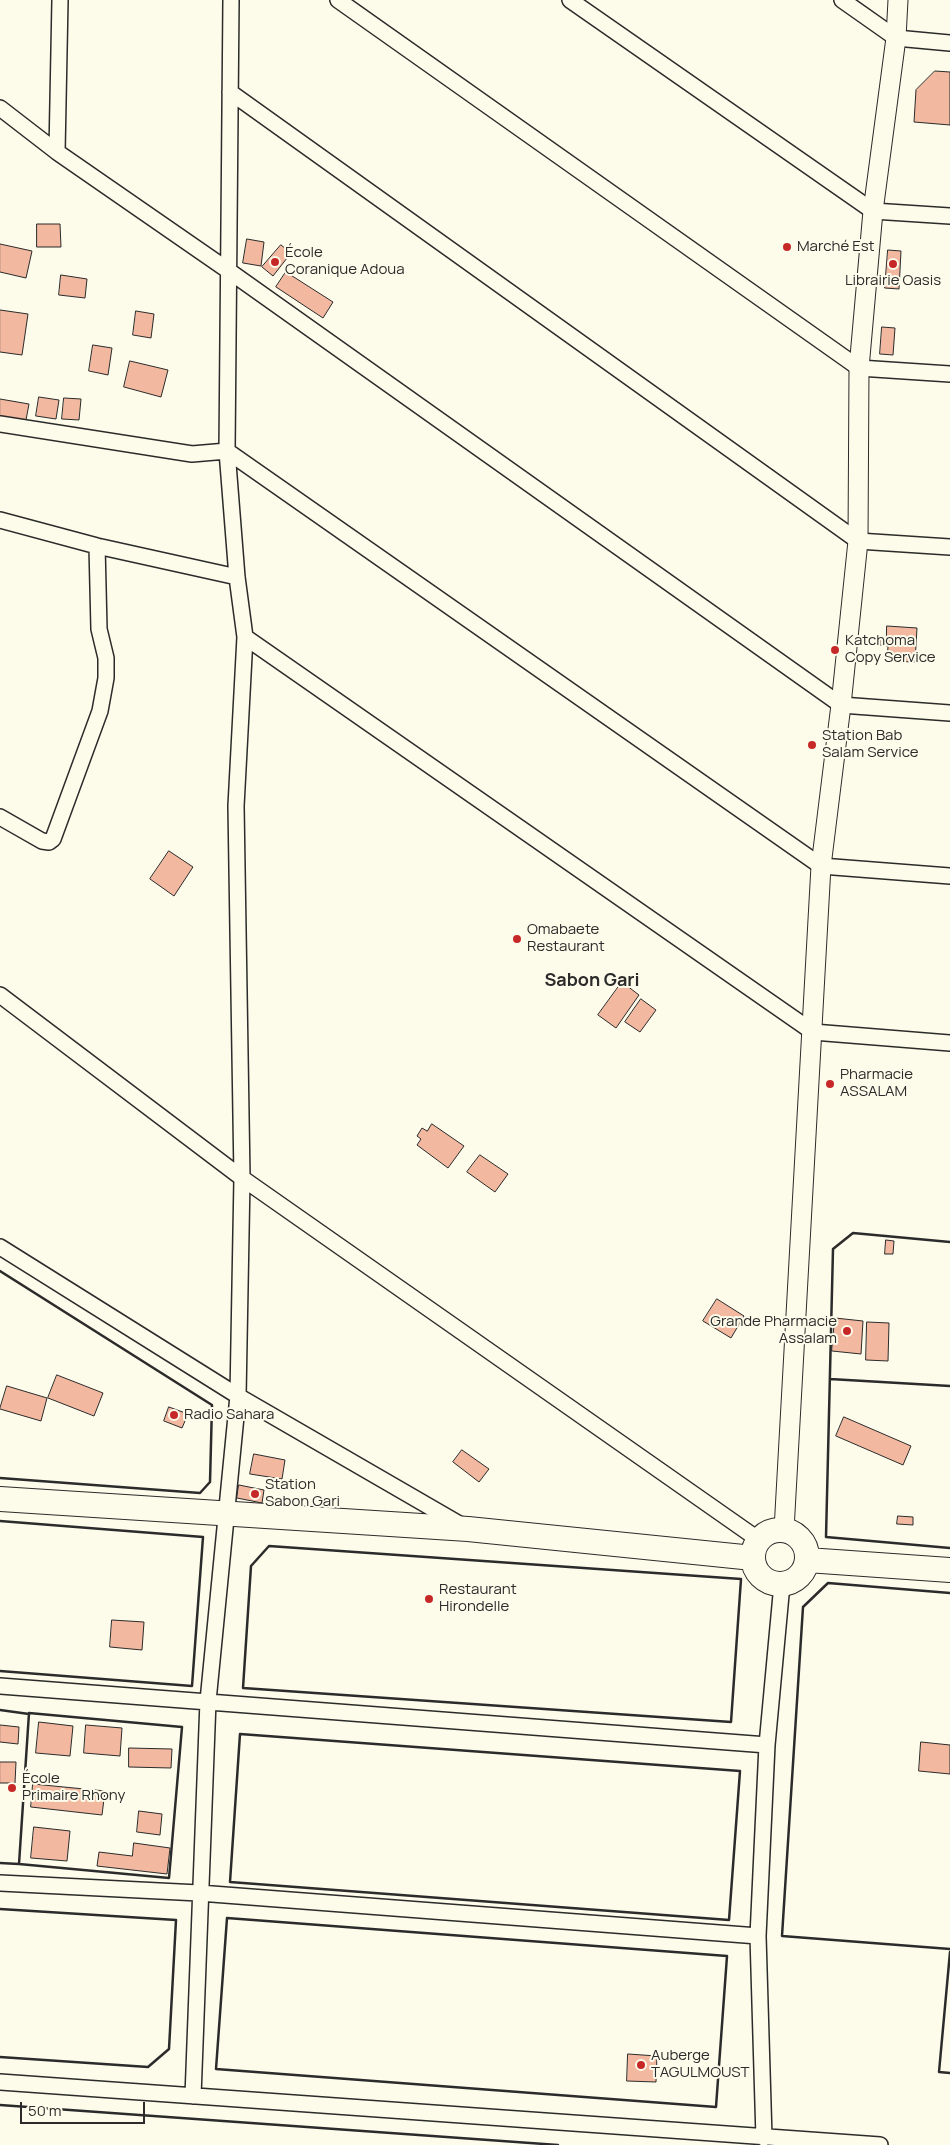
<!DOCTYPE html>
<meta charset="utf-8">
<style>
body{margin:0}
#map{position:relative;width:950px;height:2145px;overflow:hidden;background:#fdfbea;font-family:Manrope,sans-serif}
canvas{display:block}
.scale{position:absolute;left:20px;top:2102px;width:125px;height:22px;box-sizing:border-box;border:2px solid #2b2b2b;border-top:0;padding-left:6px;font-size:15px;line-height:18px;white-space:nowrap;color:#2b2b2b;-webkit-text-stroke:4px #fdfbea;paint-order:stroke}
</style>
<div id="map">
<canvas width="950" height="2145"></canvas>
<div class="scale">50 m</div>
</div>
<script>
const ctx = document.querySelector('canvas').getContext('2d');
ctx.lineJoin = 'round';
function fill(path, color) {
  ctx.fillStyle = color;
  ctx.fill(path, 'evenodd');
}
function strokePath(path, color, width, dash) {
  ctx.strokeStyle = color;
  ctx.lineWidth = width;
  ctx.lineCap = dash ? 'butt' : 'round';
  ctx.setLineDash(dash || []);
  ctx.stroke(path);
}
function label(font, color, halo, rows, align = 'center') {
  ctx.font = font + ' Manrope,sans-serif';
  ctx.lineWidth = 4;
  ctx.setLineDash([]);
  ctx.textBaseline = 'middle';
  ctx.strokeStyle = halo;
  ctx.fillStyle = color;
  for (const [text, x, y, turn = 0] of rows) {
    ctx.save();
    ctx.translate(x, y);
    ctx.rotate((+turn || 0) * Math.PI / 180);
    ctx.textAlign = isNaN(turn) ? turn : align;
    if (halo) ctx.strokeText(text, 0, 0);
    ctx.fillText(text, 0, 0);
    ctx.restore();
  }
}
const building = new Path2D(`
 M935,71L950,72V125L914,122L916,90Z
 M37,224H60L61,247H37Z
 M247,239L264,242L261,266L243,263Z
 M0,244L32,251L26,278L0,272Z
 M281,245L291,253L273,276L262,267Z
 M888,250L901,251L899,289L885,288Z
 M286,272L333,302L323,318L276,287Z
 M61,275L87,279L85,298L59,295Z
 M0,310L28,314L22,355L0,352Z
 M136,311L154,314L151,338L133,335Z
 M882,327L895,328L893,355L880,354Z
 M93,345L112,348L108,375L89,371Z
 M130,361L168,370L161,397L124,387Z
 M39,397L59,400L56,419L36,416Z
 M64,398L81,399L79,420L62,419Z
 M0,399L29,404L26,420L0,416Z
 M887,626L917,628L915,662L887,661L888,646L880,645V637L886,638Z
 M169,851L193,867L174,896L150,879Z
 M622,982L639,995L616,1028L598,1015Z
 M641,999L656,1010L640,1032L625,1022Z
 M432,1124L464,1146L448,1168L417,1145L421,1139L417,1136L422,1128L427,1131Z
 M480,1155L508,1174L495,1192L467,1172Z
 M886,1240L894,1241L893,1254H885Z
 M717,1299L744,1316L731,1338L703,1321Z
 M835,1318L863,1321L861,1354L832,1351Z
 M867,1322L889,1323L888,1361L866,1360Z
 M57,1375L103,1393L94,1416L48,1398Z
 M7,1386L47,1398L41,1421L0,1409Z
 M169,1407L188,1414L182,1428L164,1421Z
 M844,1417L911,1446L903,1465L836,1436Z
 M462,1450L489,1469L479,1482L453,1462Z
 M254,1454L285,1460L282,1479L250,1474Z
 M239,1485L264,1490L262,1503L237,1498Z
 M898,1516L913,1517V1525L897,1524Z
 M112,1620L144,1622L142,1650L110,1647Z
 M39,1722L73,1726L70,1756L36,1753Z
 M0,1725L19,1727L18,1744L0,1742Z
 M86,1725L122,1728L120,1756L84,1753Z
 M921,1742L950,1745V1774L919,1771Z
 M129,1748L172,1749L171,1768L129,1767Z
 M0,1762H16L15,1783H0Z
 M33,1784L105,1791L102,1815L31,1807Z
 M139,1811L162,1814L160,1835L137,1832Z
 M34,1827L70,1831L67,1861L31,1858Z
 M134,1843L170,1848L167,1874L97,1866L99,1852L132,1856Z
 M628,2054L657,2056L656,2082L627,2081Z`);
const minor = new Path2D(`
 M338,0L859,368L950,374
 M570,0L873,211L950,216
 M842,0L896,38L950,43
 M230,92L858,541L950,547
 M0,108L57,152L229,271L841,705L950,713
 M57,152L60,0
 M0,424L192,454L227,451L821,866L950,876
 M0,520L97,546L237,577
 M245,637L813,1032L950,1043
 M0,817L42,841L49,842L53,839L100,711L106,678V658L99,629L97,546
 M0,995L242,1178L759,1540
 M0,1247L238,1396L461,1525
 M0,1686L767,1745
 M0,1883L199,1893L758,1936
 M0,2082L880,2145
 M193,2096L208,1701L238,1396L242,1178L236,806L245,637L237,577L227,451L231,0
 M764,2138L758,1936L767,1745L782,1584`);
const tertiary = new Path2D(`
 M784,1530L821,866L841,705L858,541L859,368L873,211L896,38L898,0`);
const primary = new Path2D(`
 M0,1499L468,1529L753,1558
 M753 1557a27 27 0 1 1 54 0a27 27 0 1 1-54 0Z
 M807,1560L950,1570`);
const wall = new Path2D(`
 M950,1242L853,1233L833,1249L826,1537L950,1548
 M0,1271L212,1405L210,1482L200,1493L0,1478
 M830,1379L950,1386
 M0,1521L203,1537L192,1686L0,1671
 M269,1546L741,1579L731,1722L243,1688L251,1566Z
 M950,1593L828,1583L803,1607L782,1936L950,1949
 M0,1710L29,1714
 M29,1713L182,1727L169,1878L19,1864Z
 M240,1734L740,1771L729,1920L230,1882Z
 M0,1863L19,1864
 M0,1909L176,1920L169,2049L148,2067L0,2057
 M227,1918L727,1956L716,2107L216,2069Z
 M950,1952L939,2072L950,2073
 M0,2105L558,2145`);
const markers = [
 [787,247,5,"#c62828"],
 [275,262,5,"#c62828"],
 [893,264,5,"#c62828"],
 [835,650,5,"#c62828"],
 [812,745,5,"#c62828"],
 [517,939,5,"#c62828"],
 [830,1084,5,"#c62828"],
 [847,1331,5,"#c62828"],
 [174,1415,5,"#c62828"],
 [255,1494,5,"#c62828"],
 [429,1599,5,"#c62828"],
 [12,1788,5,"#c62828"],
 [641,2065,5,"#c62828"]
];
const poiNames = [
 ["Marché Est",797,247],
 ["École",285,253],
 ["Coranique Adoua",285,270],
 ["Librairie Oasis",893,281,"center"],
 ["Katchoma",845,641],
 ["Copy Service",845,658],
 ["Station Bab",822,736],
 ["Salam Service",822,753],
 ["Omabaete",527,930],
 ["Restaurant",527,947],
 ["Pharmacie",840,1075],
 ["ASSALAM",840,1092],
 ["Grande Pharmacie",837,1322,"right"],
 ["Assalam",837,1339,"right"],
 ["Radio Sahara",184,1415],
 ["Station",265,1485],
 ["Sabon Gari",265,1502],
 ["Restaurant",439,1590],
 ["Hirondelle",439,1607],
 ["École",22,1779],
 ["Primaire Rhony",22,1796],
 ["Auberge",651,2056],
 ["TAGULMOUST",651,2073]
];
const quarterNames = [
 ["Sabon Gari",592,981]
];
fill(building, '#f2b8a0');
strokePath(building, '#2b2b2b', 1);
strokePath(minor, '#2b2b2b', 18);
strokePath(tertiary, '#2b2b2b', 21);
strokePath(primary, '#2b2b2b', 26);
strokePath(minor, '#fdfbea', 15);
strokePath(tertiary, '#fdfbea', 19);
strokePath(primary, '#fdfbea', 24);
strokePath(wall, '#2b2b2b', 2.5);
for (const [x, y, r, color] of markers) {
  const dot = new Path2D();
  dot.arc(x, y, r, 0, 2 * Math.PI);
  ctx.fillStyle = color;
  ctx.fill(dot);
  strokePath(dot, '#fdfbea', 2);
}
label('15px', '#2b2b2b', '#fdfbea', poiNames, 'left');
label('bold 18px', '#2b2b2b', '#fdfbea', quarterNames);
</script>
